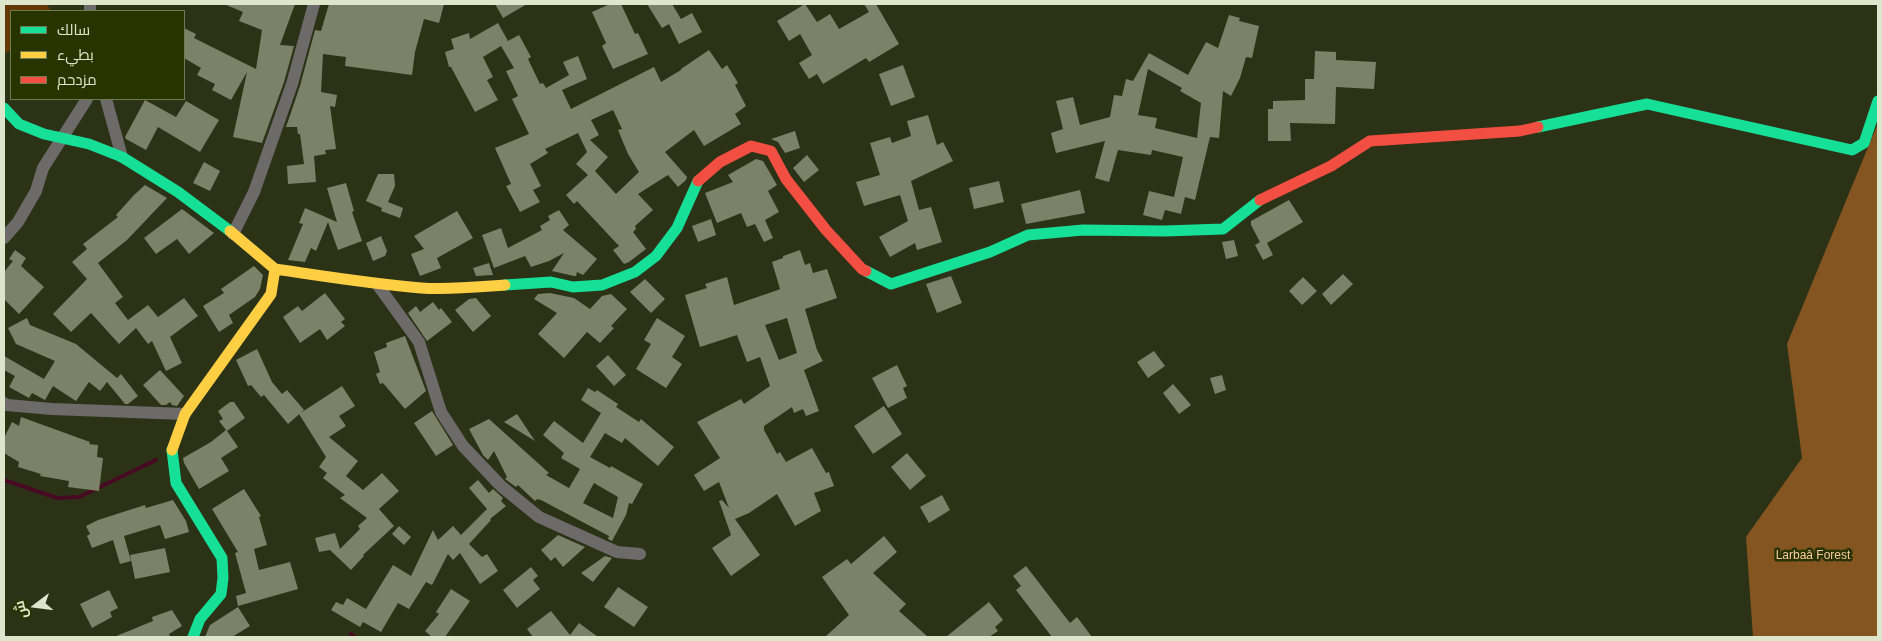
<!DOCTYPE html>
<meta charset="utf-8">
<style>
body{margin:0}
#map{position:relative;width:1882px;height:641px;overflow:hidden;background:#2c3216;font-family:Arial,Cairo,sans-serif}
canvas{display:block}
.frame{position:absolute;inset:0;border:5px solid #dde6cb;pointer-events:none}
.legend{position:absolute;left:10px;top:10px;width:175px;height:90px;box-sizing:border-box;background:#283400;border:1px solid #707b51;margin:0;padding:6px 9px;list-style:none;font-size:15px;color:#dde6cb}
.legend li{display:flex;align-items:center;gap:10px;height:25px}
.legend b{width:25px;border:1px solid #707b51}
.north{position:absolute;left:10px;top:581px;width:50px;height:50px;-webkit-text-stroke:4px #283400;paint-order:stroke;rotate:255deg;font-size:14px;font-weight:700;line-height:20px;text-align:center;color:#dde6cb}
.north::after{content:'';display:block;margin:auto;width:18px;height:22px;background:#dde6cb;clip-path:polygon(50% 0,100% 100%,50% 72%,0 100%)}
</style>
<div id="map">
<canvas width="1882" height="641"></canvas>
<div class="frame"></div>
<ul class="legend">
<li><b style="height:6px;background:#16e098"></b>سالك</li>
<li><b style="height:6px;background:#ffcf43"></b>بطيء</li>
<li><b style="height:6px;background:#f24e42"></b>مزدحم</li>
</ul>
<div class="north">ش</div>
</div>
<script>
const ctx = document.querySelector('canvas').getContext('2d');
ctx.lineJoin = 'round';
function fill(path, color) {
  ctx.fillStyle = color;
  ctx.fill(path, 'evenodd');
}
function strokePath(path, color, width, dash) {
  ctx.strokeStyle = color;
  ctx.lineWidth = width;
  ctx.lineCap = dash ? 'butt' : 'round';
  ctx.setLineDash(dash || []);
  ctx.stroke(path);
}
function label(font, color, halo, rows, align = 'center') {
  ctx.font = font + ' Arial,sans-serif';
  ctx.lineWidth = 5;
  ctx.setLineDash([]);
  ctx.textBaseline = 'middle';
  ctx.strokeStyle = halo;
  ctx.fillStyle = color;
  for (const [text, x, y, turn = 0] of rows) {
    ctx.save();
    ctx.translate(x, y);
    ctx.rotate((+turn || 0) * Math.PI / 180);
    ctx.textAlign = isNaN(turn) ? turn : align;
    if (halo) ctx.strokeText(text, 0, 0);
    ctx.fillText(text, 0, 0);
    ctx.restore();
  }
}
const green = new Path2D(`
 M4,4H47L51,11H11V50L4,54Z`);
const forest = new Path2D(`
 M1878,123V637H1753L1746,537L1802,458L1787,344Z`);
const stream = new Path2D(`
 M4,480L57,498L79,497L156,460
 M351,634L355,637`);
const building = new Path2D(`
 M224,4H295L280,45L294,46L284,82L262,143L233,137L247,72L231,100L212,90L215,84L197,75L201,68L184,58V28L196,34L194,38L256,69L262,30L239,21L243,12Z
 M329,4H444L439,23L424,19L415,52L412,75L345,66L346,57L323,54L321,92L337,95L335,107L330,106L336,149L325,150L326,154L314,156L316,182L288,184L287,166L304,164L300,134H298L297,127H286L300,86L315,30L321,31Z
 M495,4H527L503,18Z
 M610,4H621L635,34L638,33L648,54L613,69L602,46L606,43L592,12Z
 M647,4H672L681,19L692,13L702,32L679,44L669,24L662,28Z
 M805,4L817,22L830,14L839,29L869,12L864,4H876L899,44L869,62L866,58L823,84L817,74L809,79L799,63L812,55L800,34L789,41L777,21Z
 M1229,15L1240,18L1239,21L1259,26L1252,58L1246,57L1240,78L1231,96L1223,91L1219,138L1210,137L1195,200L1185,197L1181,214L1165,210L1162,220L1143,215L1149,191L1174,197L1183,157L1152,150L1151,155L1118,150L1109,182L1095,178L1105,141L1056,153L1051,133L1063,129L1056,101L1073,97L1080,125L1110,117L1114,95L1122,96L1126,79L1133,81L1149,53L1188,75L1206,42L1218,48ZM1148,69L1182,88L1180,91L1201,103L1197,138L1155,128L1157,118L1138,115Z
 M498,23L508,41L519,35L531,57L528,59L540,84L543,83L546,88L569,75L563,62L578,56L587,79L562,90L571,109L654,67L661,82L681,70V69L709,50L722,69L727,65L738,83L735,85L746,106L735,114L741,124L704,146L694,130L665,152L687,177L686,180L678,187L668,175L638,194L653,210L635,226L636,229L633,232L646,249L629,262L624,264L613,250L619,246L577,201L574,204L566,195L588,175L576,164L587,152L578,133L545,149L548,153L530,164L541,186L533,190L540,202L520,212L506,186L511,184L495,148L529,134L512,99L518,96L506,71L514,68L501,46L483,57L493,77L487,80L498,100L475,112L451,67H449L445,52L454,49L451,39L469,33L470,39ZM613,110L622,129L618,130L628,154L639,172L616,194L595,171L608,157L590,140L599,135L591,120Z
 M1315,51L1336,52V60L1376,62L1374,89L1336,87L1335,124L1290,123L1291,141H1268V109H1273V101L1305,100V79H1314Z
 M903,65L915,97L891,106L879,74Z
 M145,100L176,117L186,101L219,120L200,152L158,127L146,150L126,139L125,137Z
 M928,115L937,145L943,142L953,161L911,181L919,210L931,207L942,242L917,250L915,243L890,257L879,237L908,221L900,195L864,206L856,182L880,175L870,143L890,137L892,143L911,136L907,121Z
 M795,131L800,148L785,153L778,142L771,139Z
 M807,155L819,170L804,182L793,168Z
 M756,159L763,161L777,185L768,191L779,212L765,220L773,238L764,242L755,224L747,227L741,213L717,223L705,193L733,182L728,175Z
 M204,162L220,171L210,191L193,183Z
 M378,174H394L395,186L388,202L403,208L400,218L381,211L382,208L366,201Z
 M999,181L1004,202L974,209L969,188Z
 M346,183L354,211L352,212L362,241L338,250L328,222L316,251L311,248L305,262L288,260L303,224L299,223L305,208L337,222L327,188Z
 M145,185L167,198L127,240L98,263L123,297L115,303L128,320L148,305L158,317L184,298L198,316L170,337L182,363L166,371L152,341L148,344L136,328L119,344L91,313L71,332L53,314L87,279L72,262L87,249L83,244L118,217L116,215L134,195Z
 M1080,190L1085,213L1026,224L1021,204Z
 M1289,200L1303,222L1267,243L1273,255L1263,260L1255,245L1260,242L1251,225V221Z
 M182,209L214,233L189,254L177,239L156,254L144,238Z
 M559,210L569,225L563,230L597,259L583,275L577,272L576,276H574L552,271L564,253L549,261L531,267L525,256L494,268L482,235L501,228L508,248L542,230L540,226L550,220L548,216Z
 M457,211L473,238L437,258L441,268L420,276L411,254L424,249L414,236Z
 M711,219L716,235L698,242L692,226Z
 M381,236L387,251L385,256L373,261L366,243Z
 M1234,240L1238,256L1226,259L1222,242Z
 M15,250L26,258L21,266L44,287L19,314L4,299V272L13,261L9,259Z
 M800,250L805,265L810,263L813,273L827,269L837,298L805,309L817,350L823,361L804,370L819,411L806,416L803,409L794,413L792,407L764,426V430L777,454L780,452L786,462L812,448L826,473L829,472L834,486L814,493L821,511L795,526L777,494L749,513L735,519L760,555L731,576L712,548L731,535L719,501L722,500L729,508L719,482L704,491L694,475L720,458L697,422L741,399L744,404L770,386L760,357L747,362L737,335L700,347L685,295L707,288L705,284L727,277L734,305L778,290L780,289L772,262L783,258V256ZM787,318L797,353L779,360L765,325Z
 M489,263L493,275L476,276L473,268Z
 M254,266L263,275L260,289L255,297L229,315L233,323L219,332L203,306L224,293L221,289Z
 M1343,274L1353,284L1331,305L1322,294Z
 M951,276L962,303L937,313L926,284Z
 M1303,277L1317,291L1302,305L1289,291Z
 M645,279L665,299L651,313L630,292Z
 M325,293L345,319L341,322L345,326L327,340L320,329L300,343L283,317L298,306L302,311Z
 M550,293L574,298L590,309L602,296L611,294L627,309L611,326L614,328L600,343L587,332L564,358L538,334L557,313L534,299L538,294Z
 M476,298L491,316L473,332L455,310L469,299Z
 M433,302L439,310L441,308L452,322L427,341L408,313L416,306L420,312Z
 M27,318L30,325L76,344L117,378L121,374L138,396L128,404H125L107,382L100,391L89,382L76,401L53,386L45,400L32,393L29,398L9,387L15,376L4,370V356L44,379L55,361L16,344L8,328Z
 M657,318L685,336L672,357L682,364L666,388L636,369L651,344L644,340Z
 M405,336L426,391L405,409L383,383L380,384L376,374L380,372L374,352L387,347L386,343Z
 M257,349L272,382L282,394L287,390L304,410L288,424L264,395L261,397L251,385L248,386L236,360Z
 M1154,351L1165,366L1148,378L1137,362Z
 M608,355L626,375L614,386L596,366Z
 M897,365L907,386L903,388L907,398L888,408L872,378Z
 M160,370L184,396L177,406L172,405L170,402L166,405H161L143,385Z
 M1222,375L1226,390L1215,394L1210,378Z
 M1173,384L1191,405L1179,414L1163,393Z
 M342,386L355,406L339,416L346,426L329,437L358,461L346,476L363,490L382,473L399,491L379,509L394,526L363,555L364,556L351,570L330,550L319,552L315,538L335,533L340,549L360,529L358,526L367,518L340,498L345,495L323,478L327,473L319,467L326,457L299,414Z
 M588,388L595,392L597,390L618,404L616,407L639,422L641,419L674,447L658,466L625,438L622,443L605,433L590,457L610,468L611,466L643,484L632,504L629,503L626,515L612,541L608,539L609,536L541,500L537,499L535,501L518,485L516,487L505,479L507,477L494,451L488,460L483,455L469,429L489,419L549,473L546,475L569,488L580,469L561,458L564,453L543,435L554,421L583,443L601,413L581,400ZM594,483L618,497L613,518L583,503Z
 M230,402H234L245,418L227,431L238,447L221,458L229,471L199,489L184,463L183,458L211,442L226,430L219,421L223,419L218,411Z
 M884,406L902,434L873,454L854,426Z
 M432,411L453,445L436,456L414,423Z
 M517,414L535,441L504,422Z
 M21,417L90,442L89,444L98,445L97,457L103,458L99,491L68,487L69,481L40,476L41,474L18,467L19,462L4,453V438L12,422L19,426Z
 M907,453L926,476L910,490L891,467Z
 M478,480L489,493L493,489L503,498L501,501L506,506L490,519L491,520L469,544L482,557L487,554L498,571L480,584L460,553L453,560L448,554L432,585L426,582L409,609L398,603L381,632L363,622L360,627L331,610L336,602L343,605L347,598L366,609L393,565L411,576L433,530L438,540L453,526L461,535L487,509L469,488Z
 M244,489L261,516L259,517L267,545L254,549L259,570L290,562L298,589L238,606L236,596L246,593L235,553L238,552L212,509Z
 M942,495L950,510L929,523L920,507Z
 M173,500L186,521L189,532L165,539L160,525L124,536L131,561L120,564L113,540L92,548L87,536L90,534L86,526L98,520L145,505L146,508Z
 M399,526L411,537L404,545L392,534Z
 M558,535L585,547L563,567L555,557L551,561L541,550Z
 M884,536L897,552L873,573L906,604L899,611L928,637H825L849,615L822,577L847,559L851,564Z
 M165,548L170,572L135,579L130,555Z
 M605,556L612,558L593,582L581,573Z
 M1026,566L1070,623L1077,617L1092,637H1052L1016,590L1021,586L1013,576Z
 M531,567L538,576L533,580L540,589L517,608L503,590Z
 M618,587L648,607L634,627L604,607Z
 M451,589L470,601L445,637H432L425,631L439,614L436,612Z
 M109,590L118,608L110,612L112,617L92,628L80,604Z
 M989,602L1003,620L995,627L998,631L989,637H946Z
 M238,607L250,626L232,637H205L210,625Z
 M172,610L182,626L169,634L170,637H114L153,621L152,617Z
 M551,611L570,635L579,623L598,637H533L527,629Z`);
const street = new Path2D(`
 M90,4V11
 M106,99L122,157
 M233,234L254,192L292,84L314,4
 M4,238L18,222L36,191L43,168L87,99
 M377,284L419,342L441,412L463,446L501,486L539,517L617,552L640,554
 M4,403L7,405L52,409L185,414`);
const fast = new Path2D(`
 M4,108L19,124L44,134L89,144L122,157L178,192L230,231
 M1538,127L1647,104L1852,150L1864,143L1878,101
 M866,271L891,284L990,252L1028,235L1083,230L1165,231L1223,229L1260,200
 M505,285L551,282L573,287L602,285L635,272L656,256L677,228L698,181
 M172,450L176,483L222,558L223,578L221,594L200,619L193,637`);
const slow = new Path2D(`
 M275,269C323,276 372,284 421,288C449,290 477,287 505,285
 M172,450L185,414L271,294L275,269L230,231`);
const jam = new Path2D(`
 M698,181L720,162L751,146L771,151L786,179L826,230L862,269L866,271
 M1260,200L1331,166L1370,141L1520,131L1538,127`);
const parkNames = [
 ["Larbaâ Forest",1813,556]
];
fill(green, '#623903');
fill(forest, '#845521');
strokePath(stream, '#480a22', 4);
fill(building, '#7b8267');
strokePath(street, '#6d6a6a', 12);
strokePath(fast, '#16e098', 11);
strokePath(slow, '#ffcf43', 11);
strokePath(jam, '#f24e42', 11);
label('12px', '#fbcaa0', '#283400', parkNames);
</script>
